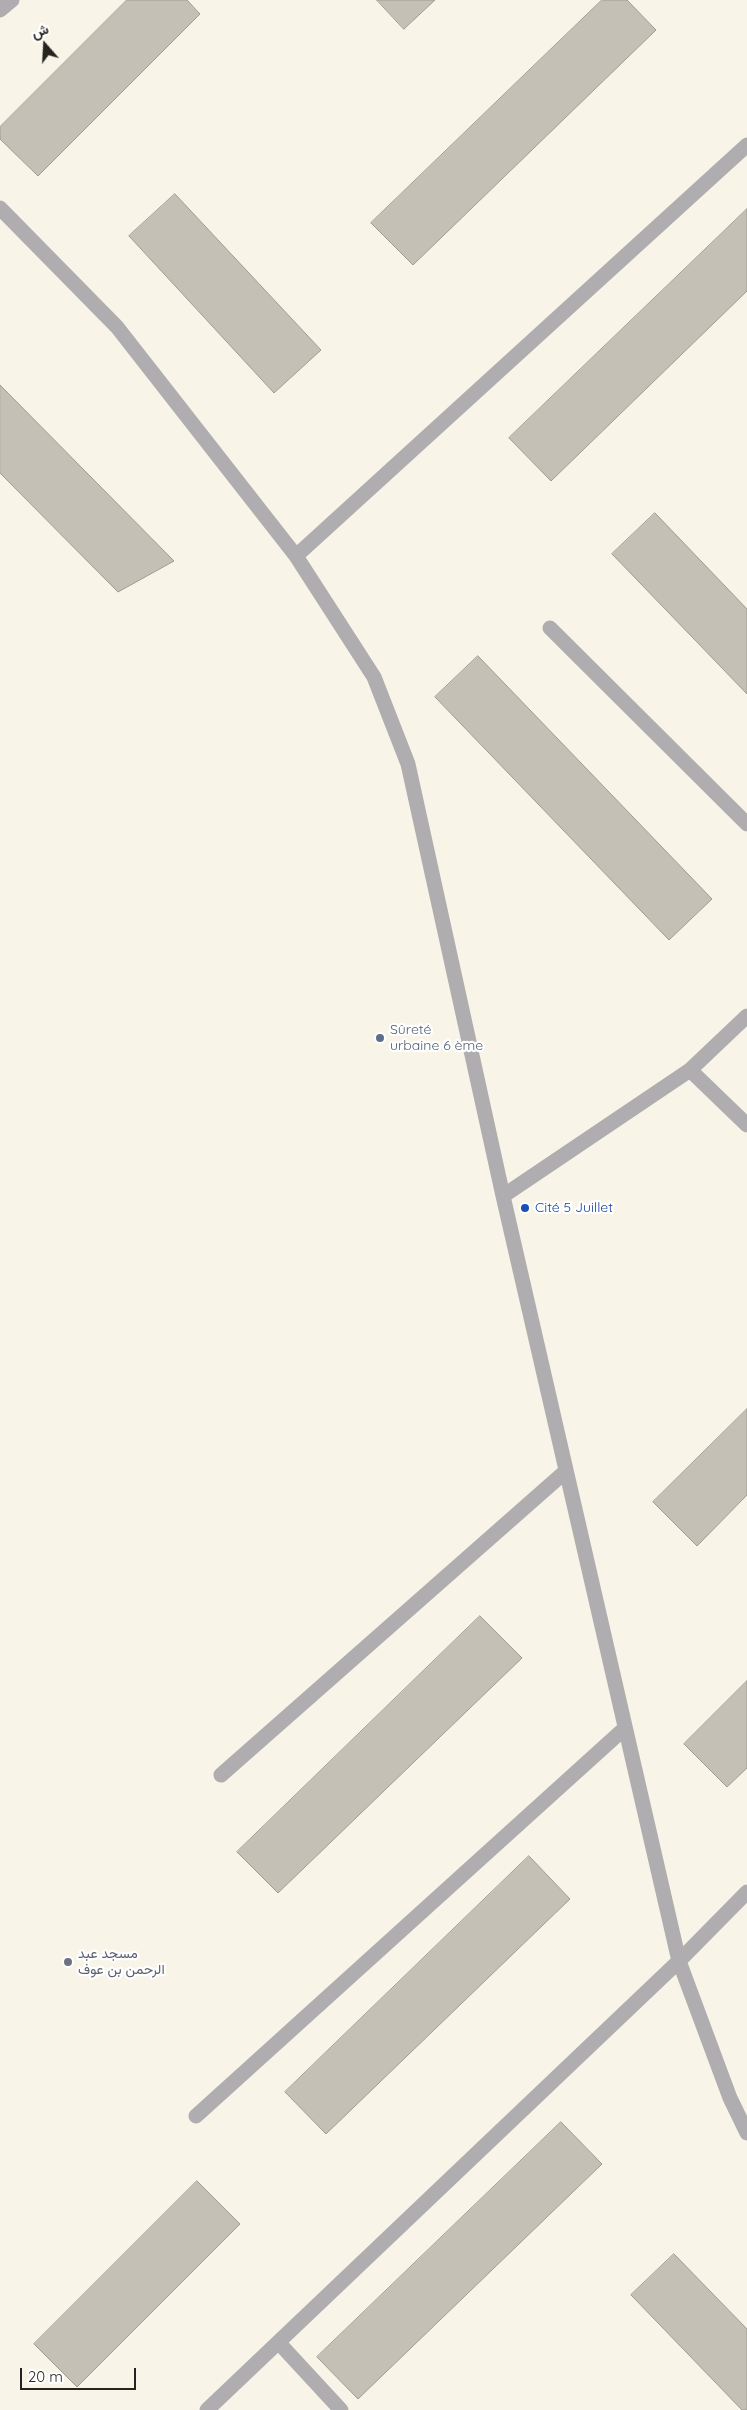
<!DOCTYPE html>
<meta charset="utf-8">
<style>
body{margin:0}
#map{position:relative;width:747px;height:2410px;overflow:hidden;background:#f8f4e8;font-family:Quicksand,Vazirmatn,sans-serif}
canvas{display:block}
.north{position:absolute;left:20px;top:20px;width:50px;height:50px;-webkit-text-stroke:4px #fff;paint-order:stroke;rotate:341deg;font-size:14px;font-weight:700;line-height:20px;text-align:center;color:#25241f}
.north::after{content:'';display:block;margin:auto;width:18px;height:22px;background:#25241f;clip-path:polygon(50% 0,100% 100%,50% 72%,0 100%)}
.scale{position:absolute;left:20px;top:2368px;width:116px;height:22px;box-sizing:border-box;border:2px solid #25241f;border-top:0;padding-left:6px;font-size:15px;line-height:18px;white-space:nowrap;color:#25241f;-webkit-text-stroke:4px #fff;paint-order:stroke}
</style>
<div id="map">
<canvas width="747" height="2410"></canvas>
<div class="north">ش</div>
<div class="scale">20 m</div>
</div>
<script>
const ctx = document.querySelector('canvas').getContext('2d');
ctx.lineJoin = 'round';
function fill(path, color) {
  ctx.fillStyle = color;
  ctx.fill(path, 'evenodd');
}
function strokePath(path, color, width, dash) {
  ctx.strokeStyle = color;
  ctx.lineWidth = width;
  ctx.lineCap = dash ? 'butt' : 'round';
  ctx.setLineDash(dash || []);
  ctx.stroke(path);
}
function label(font, color, halo, rows, align = 'center') {
  ctx.font = font + ' Quicksand,Vazirmatn,sans-serif';
  ctx.lineWidth = 4.5;
  ctx.setLineDash([]);
  ctx.textBaseline = 'middle';
  ctx.strokeStyle = halo;
  ctx.fillStyle = color;
  for (const [text, x, y, turn = 0] of rows) {
    ctx.save();
    ctx.translate(x, y);
    ctx.rotate((+turn || 0) * Math.PI / 180);
    ctx.textAlign = isNaN(turn) ? turn : align;
    if (halo) ctx.strokeText(text, 0, 0);
    ctx.fillText(text, 0, 0);
    ctx.restore();
  }
}
const building = new Path2D(`
 M127,0H187L200,14L38,176L0,139V127Z
 M377,0H435L404,29Z
 M602,0H627L656,30L413,265L371,223Z
 M175,194L321,350L274,393L129,236Z
 M747,209V291L551,481L509,438Z
 M0,385L174,561L118,592L0,473Z
 M655,513L747,609V694L612,554Z
 M478,656L712,899L669,940L435,697Z
 M747,1409V1495L697,1546L653,1502Z
 M480,1616L522,1658L278,1893L237,1852Z
 M747,1681V1768L727,1787L684,1744Z
 M529,1856L570,1899L326,2134L285,2092Z
 M561,2122L602,2164L358,2399L317,2357Z
 M197,2181L240,2224L77,2387L34,2344Z
 M674,2254L747,2329V2410H742L631,2295Z`);
const street = new Path2D(`
 M0,10L12,0
 M0,208L117,327L296,556L374,677L408,764L503,1196L679,1961L730,2098L747,2133
 M296,556L747,145
 M550,628L747,824
 M690,1070L747,1125
 M503,1196L690,1070L747,1016
 M221,1775L566,1471
 M196,2116L625,1728
 M279,2343L341,2410
 M207,2410L679,1961L747,1892`);
const markers = [
 [380,1038,5,"#5c6f8a"],
 [525,1208,5,"#1a4fb4"],
 [68,1962,5,"#6b7280"]
];
const serviceNames = [
 ["Sûreté",390,1030],
 ["urbaine 6 ème",390,1046]
];
const transitNames = [
 ["Cité 5 Juillet",535,1208]
];
const worshipNames = [
 ["مسجد عبد",78,1954],
 ["الرحمن بن عوف",78,1970]
];
fill(building, '#c5c0b5');
strokePath(building, '#a09c91', 1);
strokePath(street, '#b0adb1', 15);
for (const [x, y, r, color] of markers) {
  const dot = new Path2D();
  dot.arc(x, y, r, 0, 2 * Math.PI);
  ctx.fillStyle = color;
  ctx.fill(dot);
  strokePath(dot, '#fff', 2);
}
label('14px', '#4e5e75', '#fff', serviceNames, 'left');
label('14px', '#164399', '#fff', transitNames, 'left');
label('14px', '#5b616d', '#fff', worshipNames, 'left');
</script>
